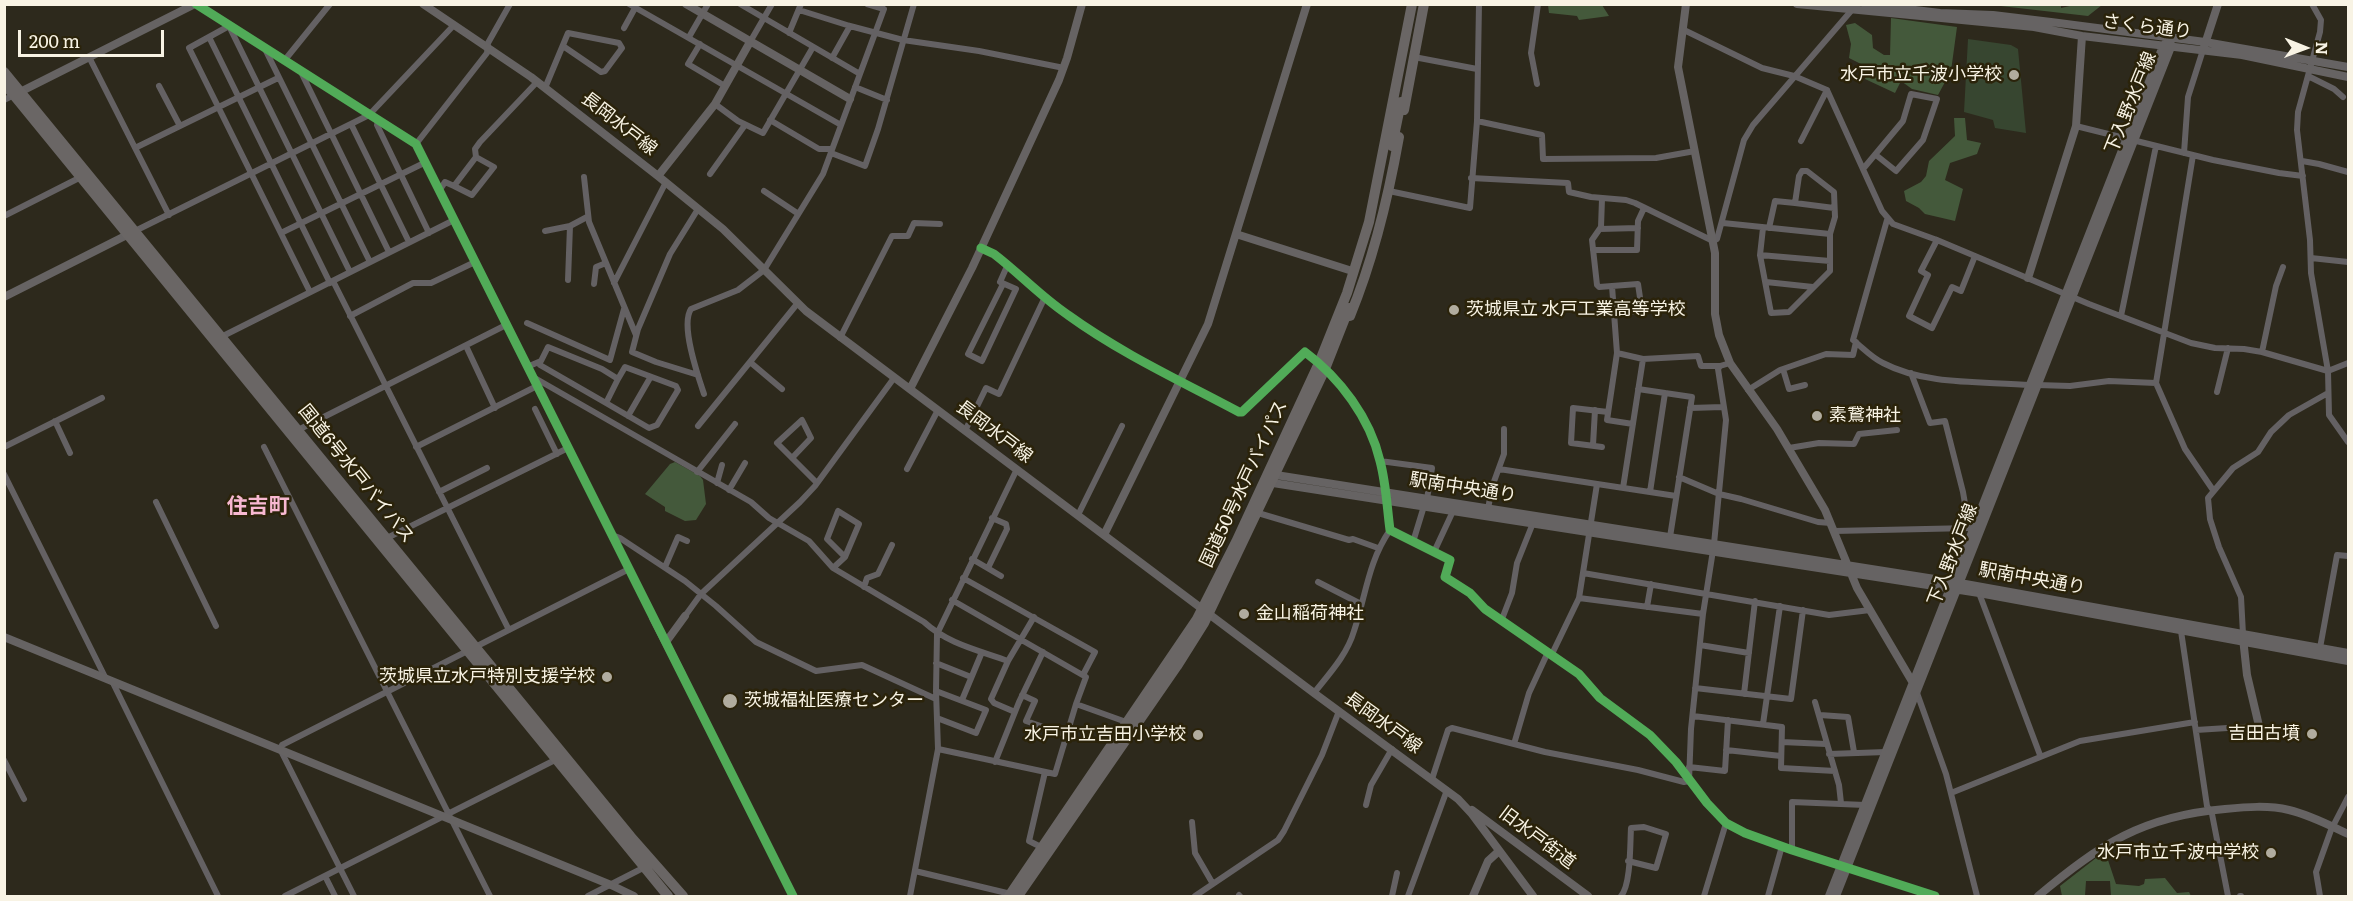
<!DOCTYPE html>
<meta charset="utf-8">
<style>
body{margin:0}
#map{position:relative;width:2353px;height:901px;overflow:hidden;background:#2d291c;font-family:Literata,serif}
canvas{display:block}
.frame{position:absolute;inset:0;border:6px solid #f8f3e4;pointer-events:none}
.north{position:absolute;left:2275px;top:18px;width:60px;height:60px;-webkit-text-stroke:4px #2b230a;paint-order:stroke;rotate:91deg;font-size:16px;font-weight:700;line-height:24px;text-align:center;color:#f8f3e4}
.north::after{content:'';display:block;margin:auto;width:21px;height:27px;background:#f8f3e4;clip-path:polygon(50% 0,100% 100%,50% 72%,0 100%)}
.scale{position:absolute;left:18px;top:30px;width:146px;height:27px;box-sizing:border-box;border:3px solid #f8f3e4;border-top:0;padding-left:8px;font-size:18px;line-height:21px;white-space:nowrap;color:#f8f3e4;-webkit-text-stroke:4px #2b230a;paint-order:stroke}
</style>
<div id="map">
<canvas width="2353" height="901"></canvas>
<div class="frame"></div>
<div class="north">N</div>
<div class="scale">200 m</div>
</div>
<script>
const ctx = document.querySelector('canvas').getContext('2d');
ctx.lineJoin = 'round';
function fill(path, color) {
  ctx.fillStyle = color;
  ctx.fill(path, 'evenodd');
}
function strokePath(path, color, width, dash) {
  ctx.strokeStyle = color;
  ctx.lineWidth = width;
  ctx.lineCap = dash ? 'butt' : 'round';
  ctx.setLineDash(dash || []);
  ctx.stroke(path);
}
function label(font, color, halo, rows, align = 'center') {
  ctx.font = font + ' Literata,"Noto Sans JP",serif';
  ctx.lineWidth = 5;
  ctx.setLineDash([]);
  ctx.textBaseline = 'middle';
  ctx.strokeStyle = halo;
  ctx.fillStyle = color;
  for (const [text, x, y, turn = 0] of rows) {
    ctx.save();
    ctx.translate(x, y);
    ctx.rotate((+turn || 0) * Math.PI / 180);
    ctx.textAlign = isNaN(turn) ? turn : align;
    if (halo) ctx.strokeText(text, 0, 0);
    ctx.fillText(text, 0, 0);
    ctx.restore();
  }
}
const green = new Path2D(`
 M1968,39L2011,45L2018,49L2026,133L1995,128L1993,120L1964,112Z`);
const forest = new Path2D(`
 M1548,5H1602L1609,16L1579,20L1577,16L1549,13Z
 M1992,5H2061V8L2074,5H2102L2088,16Z
 M1891,18L1957,27L1951,71L1938,95L1912,89L1901,81L1895,93L1865,79L1869,68L1849,58L1851,44L1846,25L1855,23L1872,35L1873,48L1884,55H1890Z
 M1954,118H1965L1967,140L1981,143L1977,154L1950,163L1945,180L1963,189L1955,221L1925,214L1919,208L1906,201L1904,191L1921,182L1926,176L1929,161L1955,136Z
 M675,462L700,476L703,480L706,504L696,520L685,521L665,511V507L645,494L670,464Z
 M2105,851L2116,884L2139,886L2144,884L2145,879L2165,878L2177,893L2189,892L2191,896H2111L2110,881H2086L2085,896H2062L2060,886Z`);
const street = new Path2D(`
 M196,4L416,144L653,618
 M629,4L841,125
 M740,4L860,74
 M2312,4L2321,20L2320,32L2298,112L2297,130L2310,240L2311,273L2328,371L2329,415L2348,442
 M799,10L850,26L903,40L979,51L1064,68
 M624,28L635,8
 M1684,30L1762,68L1794,76L1827,90L1882,211L1893,224L1937,240L2089,304L2191,343L2215,348L2244,349L2262,352L2328,371L2348,363
 M789,33L801,4
 M209,37L330,283
 M689,37L708,4
 M750,42L772,4
 M700,44L688,64L725,86
 M266,51L370,262
 M89,57L169,215
 M1414,57L1477,69
 M832,58L850,26
 M284,61L330,4
 M301,72L389,252
 M2308,76L2334,89L2343,97
 M1537,84L1531,53L1538,4
 M159,86L180,126
 M855,87L887,100
 M545,88L568,33L619,43L622,48L605,71L601,72L563,46
 M4,100L14,95
 M715,104L738,121L763,133L813,47
 M770,120L819,149H832
 M378,121L377,125L429,233
 M1477,121L1542,135L1543,159L1656,158L1695,151
 M351,124L409,242
 M2076,126L2213,160L2279,173L2303,176
 M1801,141L1827,90
 M416,144L487,53L488,43L510,4
 M135,148L278,78
 M831,153L865,166L878,129L914,4
 M2184,153L2188,97L2203,50
 M2193,155L2156,383L2185,449L2213,490
 M2302,161L2319,164L2348,172
 M1863,169L1903,121L1911,94L1937,99L1923,140L1896,171L1876,155
 M710,174L745,125
 M584,177L589,222L636,335
 M1471,178L1568,183L1569,192L1591,197L1626,200L1635,203L1713,241L1717,239L1744,140L1753,125L1857,4
 M454,186L472,195L494,167L476,157
 M439,191L445,182L454,186L476,157L475,149L480,142L537,82
 M764,191L797,213
 M1389,191L1470,208L1477,121L1479,4
 M1602,199L1601,227L1592,240L1597,285L1599,287L1638,284L1642,311L1614,313
 M1795,203L1834,208
 M4,216L81,177
 M1887,220L1853,340C1863,348 1872,358 1883,363C1927,386 1983,381 2031,385
 M1723,223L1830,234
 M1763,228L1760,255L1771,313L1789,312L1830,271V234L1835,217L1834,192L1807,171H1802L1799,176L1795,203L1775,201L1769,228
 M1600,229L1638,228
 M545,231L570,226
 M133,232L369,115L454,25
 M281,233L424,163
 M1937,240L1921,271L1928,275L1909,316L1932,328L1952,287L1961,291L1975,256
 M981,248L994,254C1019,273 1041,297 1068,315C1122,354 1181,381 1239,412H1242L1305,352C1340,378 1370,418 1380,461C1386,483 1387,507 1390,530L1450,560L1445,577L1470,593L1485,609L1579,674L1600,698L1650,735L1676,762L1707,803L1726,823L1745,833L1792,850L1935,896
 M1593,250H1637L1638,221L1644,208
 M1760,255L1830,261
 M2311,258L2348,262
 M568,280L570,226L587,217
 M333,281L509,630
 M1766,282L1813,287
 M614,283L666,182
 M594,284L596,267L606,263
 M1003,284L968,354L982,361L1016,289L1000,282L1008,264
 M1612,286L1617,353
 M310,292L189,48L229,26L350,272
 M350,316L413,283H431L475,262
 M2121,316L2156,146
 M527,323L610,360L624,309
 M221,337L454,220
 M840,338L892,236H908L914,223L940,224
 M466,346L495,408
 M2262,352L2276,286L2283,267
 M750,362L782,389
 M527,367L541,361L548,347L602,369L618,379L606,403L540,365L539,362
 M1783,369L1789,389L1805,385
 M1911,373L1930,423L1945,421L1963,492L1969,527
 M698,375L656,362L632,352L638,329L670,254L698,209
 M533,377L751,502L769,518L809,541L833,568L924,622C948,644 978,650 1008,661
 M2037,385L2070,386L2109,381L2156,383
 M1638,389L1692,397L1670,537
 M1748,390L1780,370L1826,354L1853,355L1856,342
 M2217,392L2228,348
 M704,394C698,376 680,325 691,309L738,290L764,270L823,174L884,9L867,4
 M606,403L649,428L657,425L678,390L676,386L625,367L618,379
 M1690,408L1723,407
 M535,409L557,454
 M628,416L650,378
 M55,421L70,453
 M1633,424L1607,420L1617,353L1643,359L1698,356L1701,366H1720
 M698,426L797,304
 M298,430L506,325
 M965,431L986,388L999,394L1045,297
 M1593,445L1595,410
 M4,447L102,398
 M264,447L490,896
 M416,447L537,386
 M1602,447L1571,443L1573,408L1608,412
 M1789,448L1819,443L1854,444L1859,434L1897,430
 M792,458L811,438L802,420L777,443L817,483
 M1380,461L1432,468L1427,499
 M907,469L938,410
 M1499,469L1676,496
 M697,472L735,424
 M4,474L106,679
 M1679,477L1719,494L1741,499L1818,522L1831,523
 M717,483L722,465
 M1623,488L1643,359
 M729,490L745,463
 M439,492L487,468
 M1650,492L1665,393
 M156,502L216,626
 M1488,509L1492,487L1504,454V429
 M1258,513L1349,540L1353,539L1378,548
 M1078,515L1122,426
 M1834,531L1971,528
 M612,535L620,538L685,581L716,606L756,642L816,671L862,665L936,699
 M387,538L568,448
 M1413,542L1424,506
 M1434,552L1454,509
 M972,559L1001,576
 M665,567L678,537L687,541
 M833,568L845,557L859,524L838,511L827,539L845,557
 M988,568L1007,529L1006,524L992,518
 M1583,573L1829,615L1870,610
 M963,578L1095,652L1083,675
 M1318,582L1361,604
 M864,587L867,578L878,574L892,545
 M1979,593L2040,755
 M1579,598L1703,614
 M1647,607L1651,584
 M685,616L701,594L800,502L815,486L894,378
 M1502,619L1512,593L1517,563L1533,523
 M2181,631L2207,806L2212,814L2228,896
 M2243,634L2241,597L2219,547L2210,519L2208,498L2233,468L2258,452L2271,432L2289,415L2328,393
 M1700,645L1749,653
 M2320,648L2337,555L2348,556
 M1552,654L1579,598L1597,484
 M936,663L971,677
 M682,674L793,896
 M112,681L218,896
 M1695,688L1791,699L1803,610
 M936,691L986,710L976,733L937,718
 M1314,693C1329,674 1347,655 1354,631C1366,595 1368,562 1390,530
 M1917,693L1946,774L1977,896
 M1744,694L1755,601
 M1022,695L1035,701L1026,721L1067,735
 M962,700L982,652
 M1815,702L1839,785L1841,803
 M1076,704L1129,723
 M1015,712L994,703L991,699L1008,661L1034,617
 M1820,715L1848,717L1854,752
 M1693,716L1782,727L1781,768L1835,771
 M1763,724L1780,606
 M2196,730L2259,726
 M1782,742L1826,744
 M1514,744L1529,693L1548,652
 M938,749L1055,774L1076,704L1086,677L952,600
 M1726,750L1781,756
 M1829,754L1886,752
 M4,760L24,799
 M995,762L1019,702L1043,652
 M1689,767L1725,771L1728,720
 M1432,779L1448,730L1452,728L1545,752L1638,770L1684,782L1689,781L1691,729L1703,614L1714,544L1726,420L1718,369L1720,366L1730,363
 M1951,793L2080,741L2195,722
 M1366,805L1371,785L1392,749
 M1192,822L1195,853L1213,884
 M1043,848L1029,841L1045,772
 M1792,850V802L1865,805
 M915,871L1011,894
 M325,876L335,896
 M1239,895L1240,896
 M285,896L557,759
 M354,896L280,749L282,745L629,569
 M588,896L645,867
 M910,896L938,749L936,691L937,634L1017,469
 M1195,896L1278,840L1284,831L1322,755L1339,711
 M1392,896L1397,873
 M1408,896L1447,790
 M1621,896C1631,885 1630,844 1631,828L1644,827L1666,834L1656,868L1628,861
 M1704,896L1726,823
 M1768,896L1782,846
 M2240,896H2241
 M2320,896L2316,872L2331,830L2348,797`);
const secondary = new Path2D(`
 M423,4L531,77L658,176L723,229L806,311L1314,693L1458,799L1472,814L1533,896
 M686,4L850,99
 M1686,4L1678,67L1715,253V314L1719,335L1730,363L1777,429L1825,510L1857,588L1913,683
 M1797,4L2034,27L2082,36L2242,55L2348,77
 M1865,4L1940,13L1993,15L2051,22L2205,42L2348,67
 M2204,47L2218,4
 M16,94L195,4
 M658,176L715,104L750,42
 M1236,234L1349,270
 M2028,278L2076,126L2082,36
 M4,297L127,235
 M910,389L972,268L1059,80L1067,58L1082,4
 M1269,476L1276,475L1960,583L2348,653
 M1269,479L1273,483L1979,593L2348,661
 M1104,535L1208,324L1307,4
 M653,618L682,674
 M4,637L611,885L634,896
 M2243,638L2247,675L2259,726
 M666,642L685,616
 M1472,810L1588,896
 M1473,896L1488,861L1499,851
 M1829,896L2163,46L2170,38
 M1836,896L2171,47L2170,38
 M2038,896C2100,844 2143,816 2225,809C2246,807 2268,805 2289,810C2310,815 2329,825 2348,834`);
const highway = new Path2D(`
 M4,72L631,837L683,896
 M4,83L668,896
 M1404,110L1424,4
 M1392,146L1401,102
 M1350,316C1374,258 1388,199 1399,137
 M1009,896L1197,619L1236,542L1319,363L1347,293L1369,222L1412,4
 M1018,896L1177,666L1204,623L1325,369L1349,308`);
const cycleway = new Path2D(`
 M196,4L416,144L793,896
 M981,248L994,254C1019,273 1041,297 1068,315C1122,354 1181,381 1239,412H1242L1305,352C1340,378 1370,418 1380,461C1386,483 1387,507 1390,530L1450,560L1445,577L1470,593L1485,609L1579,674L1600,698L1650,735L1676,762L1707,803L1726,823L1745,833L1792,850L1935,896`);
const markers = [
 [2014,75,6,"#b1ac9e"],
 [1454,310,6,"#b1ac9e"],
 [1817,416,6,"#b1ac9e"],
 [1244,614,6,"#b1ac9e"],
 [607,677,6,"#b1ac9e"],
 [730,701,8,"#b1ac9e"],
 [2312,734,6,"#b1ac9e"],
 [1198,735,6,"#b1ac9e"],
 [2271,853,6,"#b1ac9e"]
];
const streetNames = [
 ["さくら通り",2147,27,7],
 ["下入野水戸線",2131,103,-68],
 ["長岡水戸線",619,124,38],
 ["長岡水戸線",994,432,37],
 ["国道6号水戸バイパス",356,474,51],
 ["国道50号水戸バイパス",1244,484,-65],
 ["駅南中央通り",1463,488,9],
 ["下入野水戸線",1953,555,-69],
 ["駅南中央通り",2032,579,10],
 ["長岡水戸線",1383,723,36],
 ["旧水戸街道",1537,838,37]
];
const poiNames = [
 ["水戸市立千波小学校",2002,75],
 ["茨城県立 水戸工業高等学校",1466,310,"left"],
 ["素鵞神社",1829,416,"left"],
 ["金山稲荷神社",1256,614,"left"],
 ["茨城県立水戸特別支援学校",595,677],
 ["茨城福祉医療センター",744,701,"left"],
 ["吉田古墳",2300,734],
 ["水戸市立吉田小学校",1186,735],
 ["水戸市立千波中学校",2259,853]
];
const quarterNames = [
 ["住吉町",258,507]
];
fill(green, '#374630');
fill(forest, '#44593b');
strokePath(street, '#646163', 6);
strokePath(secondary, '#666363', 8);
strokePath(highway, '#6a6665', 10);
strokePath(cycleway, '#51ab58', 9);
for (const [x, y, r, color] of markers) {
  const dot = new Path2D();
  dot.arc(x, y, r, 0, 2 * Math.PI);
  ctx.fillStyle = color;
  ctx.fill(dot);
  strokePath(dot, '#2b230a', 2);
}
label('18px', '#f8f3e4', '#2b230a', streetNames);
label('18px', '#f8f3e4', '#2b230a', poiNames, 'right');
label('bold 21px', '#f8b8d1', '#2b230a', quarterNames);
</script>
